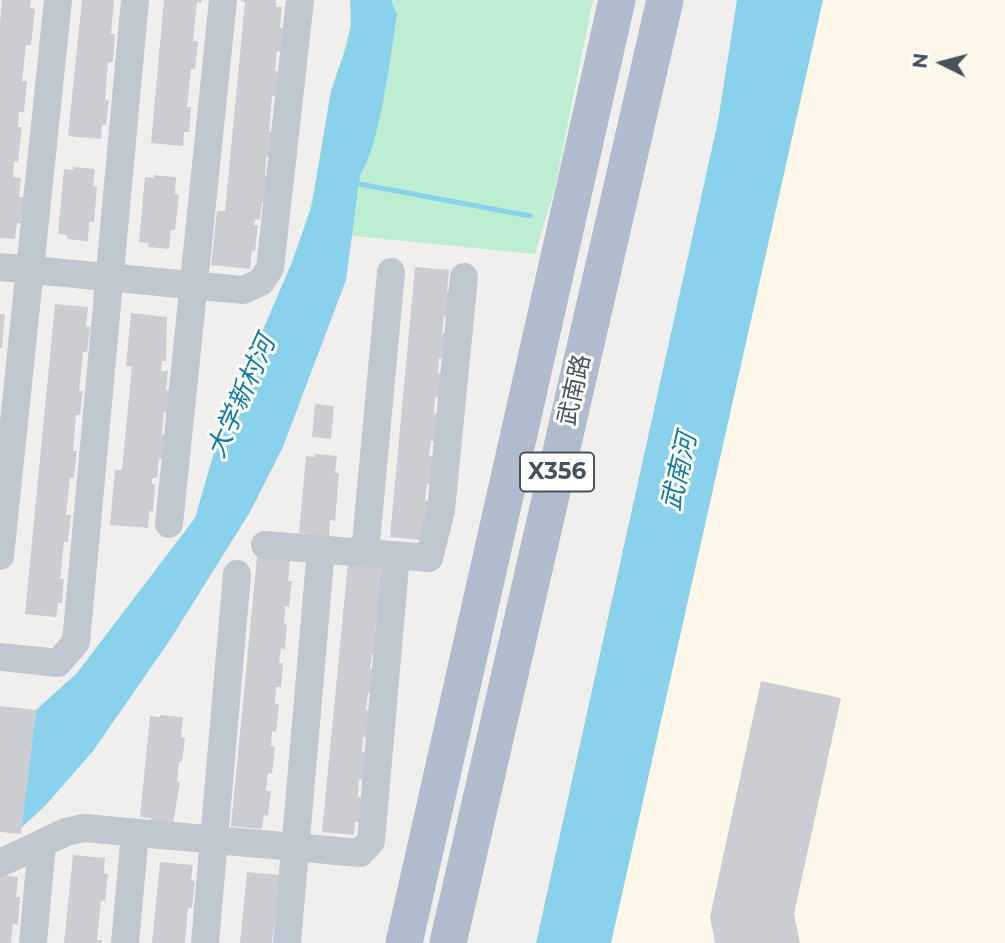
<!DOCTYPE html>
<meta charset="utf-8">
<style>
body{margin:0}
#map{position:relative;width:1005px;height:943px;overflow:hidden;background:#f1eeee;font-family:Montserrat,sans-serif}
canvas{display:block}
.north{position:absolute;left:907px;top:28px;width:70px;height:70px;-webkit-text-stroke:5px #fff;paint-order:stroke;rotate:276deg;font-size:19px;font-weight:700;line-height:28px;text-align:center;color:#47515c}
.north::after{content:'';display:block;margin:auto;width:24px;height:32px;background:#47515c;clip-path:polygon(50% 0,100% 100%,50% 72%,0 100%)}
</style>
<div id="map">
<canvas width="1005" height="943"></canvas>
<div class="north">N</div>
</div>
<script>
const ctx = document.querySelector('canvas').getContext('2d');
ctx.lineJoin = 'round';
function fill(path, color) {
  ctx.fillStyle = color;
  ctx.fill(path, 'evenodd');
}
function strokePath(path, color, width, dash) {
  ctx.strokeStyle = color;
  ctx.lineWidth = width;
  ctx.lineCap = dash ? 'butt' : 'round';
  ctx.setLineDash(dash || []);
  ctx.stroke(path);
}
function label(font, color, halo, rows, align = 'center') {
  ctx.font = font + ' Montserrat,"Noto Sans SC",sans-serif';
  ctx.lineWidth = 6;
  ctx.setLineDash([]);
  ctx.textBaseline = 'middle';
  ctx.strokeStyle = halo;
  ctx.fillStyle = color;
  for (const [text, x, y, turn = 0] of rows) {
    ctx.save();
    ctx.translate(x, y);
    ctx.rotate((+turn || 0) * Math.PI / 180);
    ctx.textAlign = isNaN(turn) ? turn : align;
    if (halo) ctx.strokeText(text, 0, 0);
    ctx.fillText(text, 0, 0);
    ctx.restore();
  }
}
const commercial = new Path2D(`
 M823,0H1005V943H611Z`);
const green = new Path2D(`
 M350,0H593L555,187L535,254L304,231C317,186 321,139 331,94C338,61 355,34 350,0Z`);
const water = new Path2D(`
 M350,0H391L397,15C390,56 381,142 360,175L346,280L283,447L250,512L170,640L93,751L45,806L21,828L36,710L77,673L195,518L221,428L292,262L312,205L331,91L346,48L351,24Z
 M737,0H823L611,943H536L718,121Z`);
const stream = new Path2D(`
 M354,183L530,216`);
const building = new Path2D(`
 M2,0H31L30,8L35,9L31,45H26L22,81H27L24,112H19L18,127H22L18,162L14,161L13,177L21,178L19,197H24L21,223H17L15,239L0,238V24Z
 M82,0H114L111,34H115L113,62H108L105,100H109L106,125H102L101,139L68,136Z
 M164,0H202L201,3L197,2L193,41H198L195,69H191L187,107H191L189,132H184L183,146L151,143Z
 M240,0H276V7H282L280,28H283L281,52L277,51L275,71H279L276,96H272L269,132H272L270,157H266L265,176H268L266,202H262L260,220L255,219L254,225H258L255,251L252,250L250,269L211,265L217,211H225L245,2Z
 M73,167L95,169L93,186L97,187L94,222H89L88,241L67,239V235L58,234L64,169L73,170Z
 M154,175L176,177L175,194L179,195L175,230H171L169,249L148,247L149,243L139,242L145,177L154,178Z
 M415,267L449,270L447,291H451L448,317L444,316L442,334H446L444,359L439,358L438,373H442L440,397H435L434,414H438L435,442L431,441L429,456L434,457L431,484H427L425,501H429L421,540L390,537Z
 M55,304L88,307L86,326L90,327L87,352H83L79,391H83L80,415H76L73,451H77L74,478H70L66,515H71L68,542H64L60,579H64L62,603H58L56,617L25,614Z
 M131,313L167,317L166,361H162L161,371H168L166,390H170L168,413L164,412L162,434L165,435L163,459H159L157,478H152V484L155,485L153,512L149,511L148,528L110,525L115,470H122L132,366H126Z
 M0,314H5L2,348H0Z
 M315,404L334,406L331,439L312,437Z
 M315,454L337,456L335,473H339L335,521L330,520L329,539L308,537V534L299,533L306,456L315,457Z
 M257,557L290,560L288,581H292L289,607L285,606L284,624H287L285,649L281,648L279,663H283L281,687H276L275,704H279L276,732L272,731L271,746L275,747L272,774L268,773L266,791H271L268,816L264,815L262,829L231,826Z
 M348,563L381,566L379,587H383L381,613H377L375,630H379L376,655L372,654L370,669H374L372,693H368L366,710H370L368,738L363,737L362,752L366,753L364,780L359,779L358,797H362L359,822H355L354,835L322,832Z
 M761,681L841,698L794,914L800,943H715L710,917Z
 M0,706L36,710L21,834L0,832Z
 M160,715L183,717L181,737L185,738L182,762L179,761L177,782H180L173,824L151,822V818L140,817L150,716L160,717Z
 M73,855L105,858L104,873L108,874L105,901H101L97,940H102L101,943H64Z
 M160,862L193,865L191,880L195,881L192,908H188L185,943H152Z
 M247,872L280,875L279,919L275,918L272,943H240Z
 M0,875L18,877L16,897H20L18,925L13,924L11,943H0Z`);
const minor = new Path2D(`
 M0,267L243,290L261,282L270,268L300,0
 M169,524L223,0
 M265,545L429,558L441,510L464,277
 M365,553L391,272
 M0,556L58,0
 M0,657L58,663L76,642L135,0
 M0,863L66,832L84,828L360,853L371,841L396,555
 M33,943L42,843
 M125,943L135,833
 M205,943L237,574
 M287,943L321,549`);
const major = new Path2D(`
 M404,943L617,0
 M448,943L665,0`);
const shields = [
 [557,472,74]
];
const shieldNames = [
 ["X356",557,472]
];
const streetNames = [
 ["武南路",575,390,-77]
];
const waterNames = [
 ["大学新村河",242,397,-66],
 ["武南河",680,472,-77]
];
fill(commercial, '#fcf7e8');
fill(green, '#bdeed2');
fill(water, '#8ad2eb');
strokePath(stream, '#8ad2eb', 5);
fill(building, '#cbcdd3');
strokePath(minor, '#bfc8d0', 28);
strokePath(major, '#aebccd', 37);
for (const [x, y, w] of shields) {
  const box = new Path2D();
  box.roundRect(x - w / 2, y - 19.5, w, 39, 5);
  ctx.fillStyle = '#fff';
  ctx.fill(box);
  strokePath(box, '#47515c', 2);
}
label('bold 23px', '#47515c', null, shieldNames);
label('24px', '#47515c', '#fff', streetNames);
label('italic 26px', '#0d7aa0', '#fff', waterNames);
</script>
